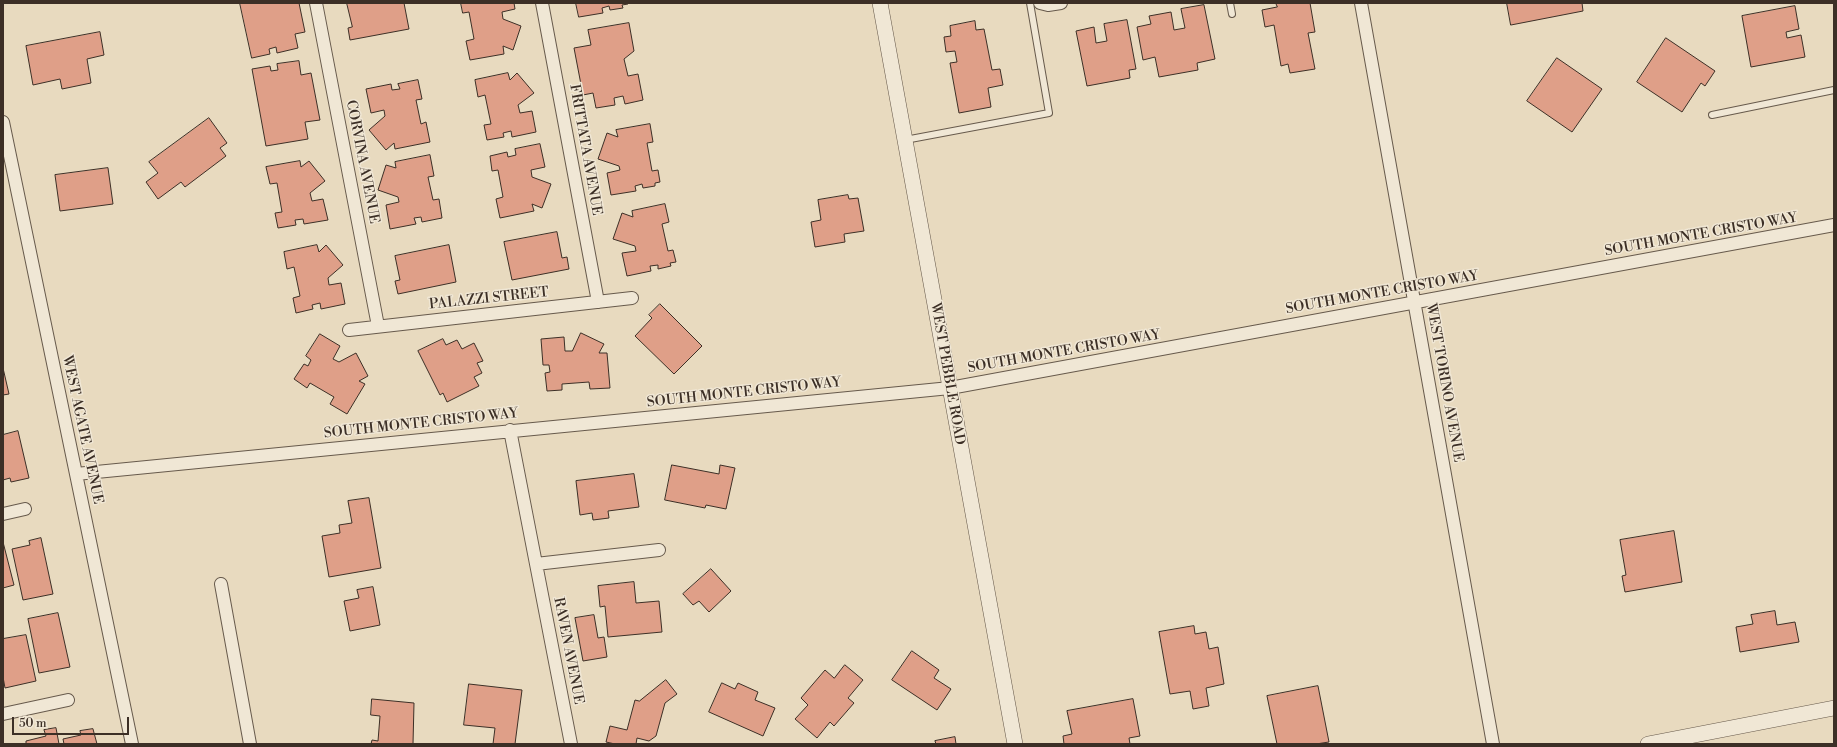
<!DOCTYPE html>
<style>
body{margin:0}
#map{position:relative;width:1837px;height:747px;overflow:hidden;background:#e8dabf;font-family:"Libre Bodoni",serif}
canvas{display:block}
.frame{position:absolute;inset:0;border:4px solid #3c2f26;pointer-events:none}
.scale{position:absolute;left:12px;top:717px;width:117px;height:18px;box-sizing:border-box;border:2px solid #3c2f26;border-top:0;padding-left:5px;font-size:12px;line-height:14px;white-space:nowrap;color:#3c2f26;-webkit-text-stroke:3px #f0e7d5;paint-order:stroke}
</style>
<div id="map">
<canvas width="1837" height="747"></canvas>
<div class="frame"></div>
<div class="scale">50 m</div>
</div>
<script>
const ctx = document.querySelector('canvas').getContext('2d');
ctx.lineJoin = 'round';
function fill(path, color) {
  ctx.fillStyle = color;
  ctx.fill(path, 'evenodd');
}
function strokePath(path, color, width, dash) {
  ctx.strokeStyle = color;
  ctx.lineWidth = width;
  ctx.lineCap = dash ? 'butt' : 'round';
  ctx.setLineDash(dash || []);
  ctx.stroke(path);
}
function label(font, color, halo, rows, align = 'center') {
  ctx.font = font + ' "Libre Bodoni",serif';
  ctx.lineWidth = 3;
  ctx.setLineDash([]);
  ctx.textBaseline = 'middle';
  ctx.strokeStyle = halo;
  ctx.fillStyle = color;
  for (const [text, x, y, turn = 0] of rows) {
    ctx.save();
    ctx.translate(x, y);
    ctx.rotate((+turn || 0) * Math.PI / 180);
    ctx.textAlign = isNaN(turn) ? turn : align;
    if (halo) ctx.strokeText(text, 0, 0);
    ctx.fillText(text, 0, 0);
    ctx.restore();
  }
}
const building = new Path2D(`
 M240,3H299L305,32L295,34L298,48L277,53L276,47L269,49L270,54L252,58Z
 M347,3H404L409,29L350,40L348,28L352,27Z
 M461,3H514L515,9L502,12L503,19L521,26L513,50L503,46L504,54L470,60L466,41L474,39L469,12L463,13Z
 M576,3H627L628,4L622,5L623,8L610,10L609,6L602,8L603,13L579,17Z
 M1276,3H1310L1315,32L1308,33L1315,69L1290,73L1288,64L1281,66L1274,25L1265,27L1262,10L1277,7Z
 M1507,3H1582L1583,11L1511,25Z
 M1204,5L1215,59L1197,63L1198,70L1159,77L1155,57L1143,60L1137,27L1151,24L1149,16L1171,12L1174,30L1185,28L1181,9Z
 M1795,6L1799,29L1786,32L1787,38L1801,35L1805,57L1751,67L1742,16Z
 M1127,20L1136,69L1129,70L1130,78L1087,86L1076,31L1094,27L1096,43L1107,41L1104,24Z
 M975,21L976,30L984,29L992,70L1000,69L1003,85L988,88L991,107L959,113L950,63L957,62L955,51L946,52L944,37L951,36L950,26Z
 M629,23L634,51L624,59L628,76L638,74L643,100L625,104L623,96L614,98L615,105L596,108L593,93L583,95L574,48L591,45L588,30Z
 M100,32L104,55L87,59L91,83L62,89L60,79L33,85L26,46Z
 M1666,38L1715,71L1705,86L1701,83L1682,112L1637,82Z
 M1557,58L1602,89L1572,132L1527,101Z
 M299,61L301,75L311,73L320,120L305,122L308,139L266,146L252,69L270,66L271,71L278,70L277,64Z
 M508,73L510,80L517,73L534,93L518,105L520,113L532,111L536,132L512,137L511,131L503,133L504,137L487,140L484,125L491,124L485,95L478,97L475,80Z
 M418,80L422,99L416,100L421,124L426,122L430,142L395,149L394,143L386,150L369,130L385,116L384,110L371,113L366,89L391,84L392,90L400,89L398,84Z
 M209,118L227,143L220,148L226,156L185,187L181,182L158,199L146,182L158,173L149,162Z
 M650,124L653,142L647,143L652,171L658,170L660,182L655,183V186L643,188L642,184L635,186L636,191L611,195L607,173L620,170L619,166L598,159L607,133L618,137L616,130Z
 M540,144L545,167L531,170L532,177L551,184L542,208L532,204L534,211L500,218L496,199L503,197L498,170L492,171L490,156L507,152L508,157L516,155L515,149Z
 M430,155L434,176L428,177L433,200L439,199L442,218L422,222L421,217L414,218L416,224L390,229L386,205L399,202L398,197L378,190L386,165L396,168L395,162Z
 M300,161L301,167L309,161L325,181L310,193L312,201L323,199L328,220L304,224L303,219L295,220L296,225L278,228L275,213L282,212L277,183L270,184L266,167Z
 M108,168L113,204L60,211L55,175Z
 M848,195L849,199L858,198L864,231L844,234L845,242L815,247L811,222L821,220L818,200Z
 M665,204L669,222L662,224L668,251L673,250L676,262L670,263L671,266L658,269V265L650,266L651,271L627,276L622,253L636,251L635,246L613,239L622,213L633,217L632,211Z
 M557,232L562,258L567,257L569,269L512,280L504,242Z
 M317,245L319,252L326,245L343,265L328,278L329,285L341,283L345,304L321,309L320,303L312,305L313,309L296,313L293,298L300,296L294,267L287,269L284,252Z
 M449,245L456,282L398,294L395,281L400,280L395,256Z
 M660,304L702,346L674,374L635,336L652,318L649,315Z
 M581,333L604,344L599,353H607L610,388L590,389L589,382L562,384V390L547,391L545,373L550,372L549,365H543L541,339L564,337L565,351H572Z
 M320,334L340,346L333,359L339,362L356,353L368,376L359,381L365,384L347,414L330,404L334,397L310,383L307,388L294,379L304,364L308,366L311,360L306,356Z
 M443,339L446,345L457,340L462,349L474,343L483,361L477,363L482,373L474,377L479,386L447,402L443,393L440,395L418,351Z
 M3,368L9,394L3,395Z
 M18,431L29,478L11,482L10,478L3,480V435Z
 M672,465L719,474L720,465L735,468L726,509L706,505L705,508L665,500Z
 M634,474L639,507L608,511L609,518L593,520L592,513L580,515L576,481Z
 M369,498L381,568L329,577L322,536L340,533L339,525L352,523L348,501Z
 M1674,531L1682,582L1625,592L1622,576L1626,575L1620,540Z
 M41,538L53,594L23,600L12,549L30,545L29,541Z
 M3,542L14,585L3,588Z
 M711,569L731,591L709,612L699,601L693,605L683,594Z
 M634,582L636,603L659,601L662,632L608,637L605,606L600,607L598,586Z
 M373,587L380,625L350,631L344,601L359,598L357,590Z
 M1775,611L1777,625L1795,622L1799,642L1740,652L1736,627L1753,624L1751,615Z
 M58,613L70,667L39,673L28,619Z
 M594,615L598,638L604,637L607,657L583,661L575,618Z
 M1194,626L1195,634L1206,632L1209,649L1218,647L1224,684L1206,688L1209,706L1193,709L1190,691L1170,694L1159,632Z
 M26,635L36,681L5,688L3,677V639Z
 M912,651L939,670L934,678L951,689L937,710L892,680Z
 M845,665L863,680L848,698L854,703L834,726L830,722L817,738L795,719L808,705L801,698L825,670L834,678Z
 M666,680L677,694L665,703L656,736L649,741L637,738L636,744H615L606,742L610,726L627,730L635,700L639,701Z
 M722,683L735,689L738,683L758,692L755,700L775,708L763,736L709,712Z
 M469,684L522,690L515,744H493L495,728L464,725Z
 M1318,686L1329,742L1316,744H1277L1267,696Z
 M372,699L414,703L413,744H371L372,740L378,741L380,716L371,715Z
 M1133,699L1140,736L1129,738L1130,744H1064L1063,736L1072,734L1067,711Z
 M56,728L59,744H26V741L46,736L44,730Z
 M93,729L97,744H64L63,739L81,735L80,731Z
 M955,737L956,744H936L935,741Z`);
const service = new Path2D(`
 M1230,3L1232,14
 M1712,115L1834,90
 M905,140L1049,113L1030,3`);
const minor = new Path2D(`
 M316,3L378,326
 M542,3L598,302
 M1040,3L1048,5L1061,3
 M1361,3L1493,744
 M3,122L132,744
 M349,330L632,298
 M510,430L571,744
 M76,474L950,388L1834,225
 M3,514L25,509
 M536,564L659,550
 M221,584L250,744
 M3,714L68,700`);
const tertiary = new Path2D(`
 M880,3L1015,744
 M1648,744L1834,708`);
const streetNames = [
 ["FRITTATA AVENUE",585,150,80],
 ["CORVINA AVENUE",362,162,79],
 ["SOUTH MONTE CRISTO WAY",1701,235,-10],
 ["SOUTH MONTE CRISTO WAY",1382,293,-10],
 ["PALAZZI STREET",489,299,-6],
 ["SOUTH MONTE CRISTO WAY",1064,352,-10],
 ["WEST PEBBLE ROAD",947,374,80],
 ["WEST TORINO AVENUE",1444,383,80],
 ["SOUTH MONTE CRISTO WAY",744,393,-6],
 ["SOUTH MONTE CRISTO WAY",421,424,-6],
 ["WEST AGATE AVENUE",82,430,78],
 ["RAVEN AVENUE",568,651,79]
];
fill(building, '#df9f88');
strokePath(building, '#3c2f26', 1);
strokePath(service, '#675a4c', 8);
strokePath(minor, '#675a4c', 14);
strokePath(tertiary, '#675a4c', 16);
strokePath(service, '#f0e7d5', 6);
strokePath(minor, '#f0e7d5', 12);
strokePath(tertiary, '#f0e7d5', 15);
label('14px', '#3c2f26', '#f0e7d5', streetNames);
</script>
